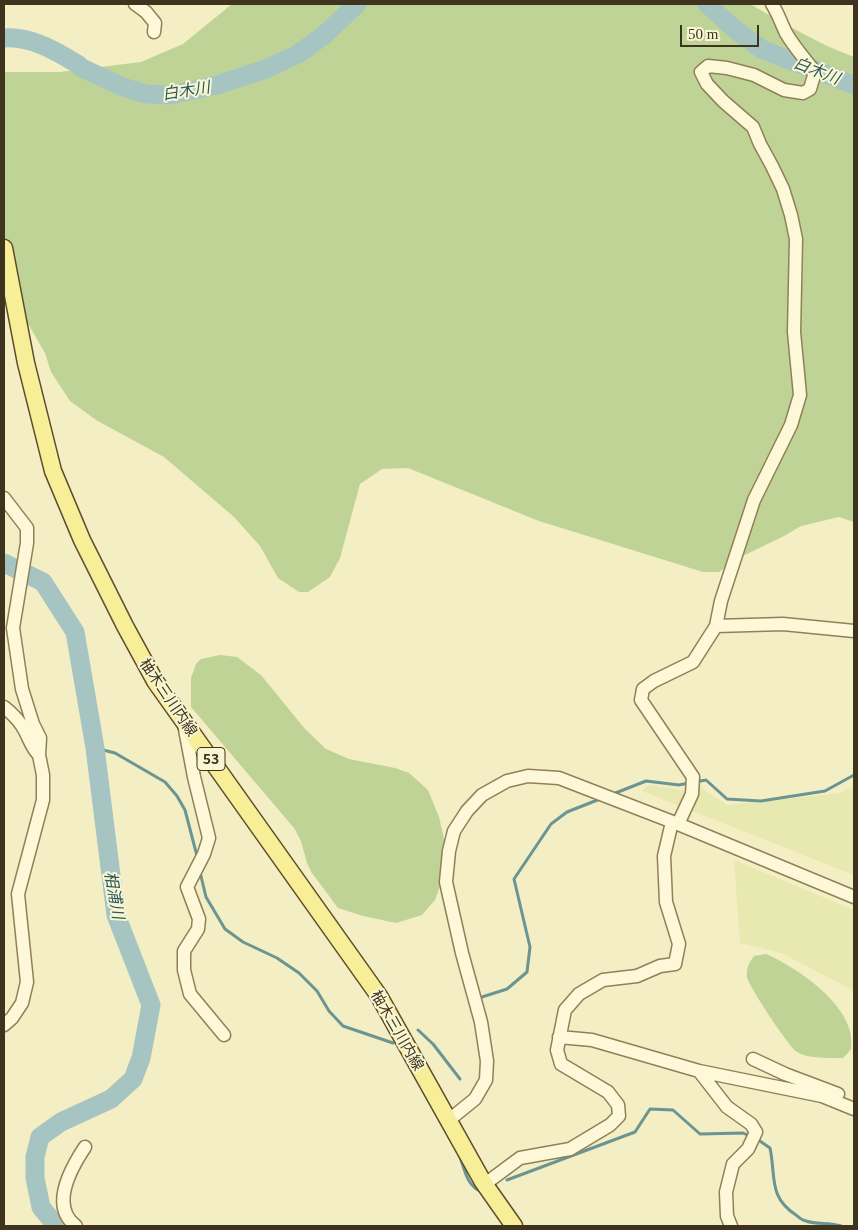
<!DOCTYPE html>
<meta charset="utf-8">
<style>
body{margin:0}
#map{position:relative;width:858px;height:1230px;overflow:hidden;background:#f3eec4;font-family:Georgia,serif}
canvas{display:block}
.frame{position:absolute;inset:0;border:5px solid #3e341d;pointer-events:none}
.scale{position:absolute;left:680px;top:25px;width:79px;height:22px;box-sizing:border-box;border:2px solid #3e341d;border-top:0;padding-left:6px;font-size:15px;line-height:18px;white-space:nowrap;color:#3e341d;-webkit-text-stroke:4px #f9f6d4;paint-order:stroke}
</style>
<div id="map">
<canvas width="858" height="1230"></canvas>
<div class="frame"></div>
<div class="scale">50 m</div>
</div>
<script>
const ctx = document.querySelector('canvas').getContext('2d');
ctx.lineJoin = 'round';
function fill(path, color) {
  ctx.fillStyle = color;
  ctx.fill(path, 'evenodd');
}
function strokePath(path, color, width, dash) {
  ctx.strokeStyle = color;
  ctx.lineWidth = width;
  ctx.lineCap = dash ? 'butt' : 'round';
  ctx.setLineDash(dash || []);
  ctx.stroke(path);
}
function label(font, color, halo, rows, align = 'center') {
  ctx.font = font + ' Georgia,"Noto Sans JP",serif';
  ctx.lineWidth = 4;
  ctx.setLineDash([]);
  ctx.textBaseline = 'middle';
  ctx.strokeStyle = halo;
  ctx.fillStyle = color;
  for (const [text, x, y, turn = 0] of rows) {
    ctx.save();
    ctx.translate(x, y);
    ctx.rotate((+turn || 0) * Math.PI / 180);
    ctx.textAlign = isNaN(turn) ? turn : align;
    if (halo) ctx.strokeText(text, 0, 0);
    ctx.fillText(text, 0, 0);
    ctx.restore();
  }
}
const farmland = new Path2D(`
 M648,785L681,790L700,787L727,805L840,793L854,786V875L642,791Z
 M734,860L854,910V992L853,990L781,953L740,943Z`);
const green = new Path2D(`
 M232,4H750C784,23 818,44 854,57V522L839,517L801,526L784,536L745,555L719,572H703L539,521L408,468L382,469L360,484L340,558L330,577L308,592H299L278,578L260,546L234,517L164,457L96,420L70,401L51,372L45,353L4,282V72H60L141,62L183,44Z
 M220,655L237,657L261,675L305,729L326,749L349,759L395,768L409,773L428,790L439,817L446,847L442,880L435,900L422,915L396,923L363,916L338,908L312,873L307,863L301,841L294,828L191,707V678L196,664L201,659Z
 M766,954C796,967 858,1007 851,1049C849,1052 846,1055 843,1058C832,1058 807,1059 797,1052C789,1047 748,985 747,977C746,968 749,963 754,956Z`);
const stream = new Path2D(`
 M95,748L115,753L165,782L177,796L185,810L197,856
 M695,782L706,780L727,799L761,801L825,791L854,775
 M613,794L646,781L679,785L689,783
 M200,872L206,897L225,929L243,942L277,958L299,973L317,991L329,1011L343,1026L393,1043
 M482,997L507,989L527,972L530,947L514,879L551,824L567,812L600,799
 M418,1030L433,1044L460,1079
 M757,1139L770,1148C776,1176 768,1197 796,1215C798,1217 802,1220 806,1221C817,1225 830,1222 841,1226
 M460,1157C465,1171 467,1186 482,1192
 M507,1180L635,1132L650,1109L673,1110L700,1134L743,1133L752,1137`);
const river = new Path2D(`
 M707,4L738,32L763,50L854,85
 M4,38C31,36 56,51 79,65L80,67L123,87L146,94L170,95L217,85L266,69L298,54L323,36L357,4
 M4,563L43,582L75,632L95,748L116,915L151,1005L141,1058L133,1079L111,1099L61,1122L40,1137L35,1157V1178L41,1207L56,1226`);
const minor = new Path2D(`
 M135,4L146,12L155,23L154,32
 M4,498L27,528V543L13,628L22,689L33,724L40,738L39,755L43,775V800L18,894L27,982L22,1003L12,1018L4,1025
 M716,626L783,624L854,631
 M4,707C13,714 20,721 25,731C30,740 31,747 39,755
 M184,724L194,777L209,838L204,854L187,887L199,919L198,929L184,951V970L190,994L224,1035
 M678,824L692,794L693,777L641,700L643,689L654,681L693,662L716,626L721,601L754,500L791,425L800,395L794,332L796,239L791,215L783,189L772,166L760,144L753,127L723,101L707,84L701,72L708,66L727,68L754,75L784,90L803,93L810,89L815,72C805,59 794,47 786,33C781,23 778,13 772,4
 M559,1037L592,1040L699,1071L822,1096L854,1109
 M753,1059L785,1074L838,1094
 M699,1071L727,1107L751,1124L756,1132L748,1149L733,1164L726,1192L727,1216L731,1226
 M449,1120L475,1099L486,1080L487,1061L481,1022L462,953L446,882L449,851L454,831L467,811L482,795L507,781L528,776L559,778L678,824L854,897
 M485,1184L520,1158L570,1149L610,1125L619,1116L618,1105L608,1092L561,1064L557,1050L565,1010L579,994L603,980L637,976L660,966L675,964L679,944L666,902L664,856L672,822
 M76,1226C49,1206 71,1168 85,1147`);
const major = new Path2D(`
 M4,248L26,363L53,471L82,540L125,626L155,681L379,996L483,1182L514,1226`);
const shields = [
 [211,759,28]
];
const shieldNames = [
 ["53",211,759]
];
const streetNames = [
 ["柚木三川内線",169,697,56],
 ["柚木三川内線",398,1030,60]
];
const waterNames = [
 ["白木川",817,70,21],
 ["白木川",186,90,-9],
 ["相浦川",115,895,80]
];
fill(farmland, '#e8e9b0');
fill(green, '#c0d396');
strokePath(stream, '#6b9593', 3);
strokePath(river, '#a6c5c2', 19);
strokePath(minor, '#908058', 15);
strokePath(major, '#5d4d2c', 19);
strokePath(minor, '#fcf8d8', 12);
strokePath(major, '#f9ee98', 16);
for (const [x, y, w] of shields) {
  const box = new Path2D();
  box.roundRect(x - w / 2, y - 11.5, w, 23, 4);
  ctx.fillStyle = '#f9f6d4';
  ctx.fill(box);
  strokePath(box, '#3e341d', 1);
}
label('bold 14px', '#3e341d', null, shieldNames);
label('15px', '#3e341d', '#f9f6d4', streetNames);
label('italic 16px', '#2b595f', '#f9f6d4', waterNames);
</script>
